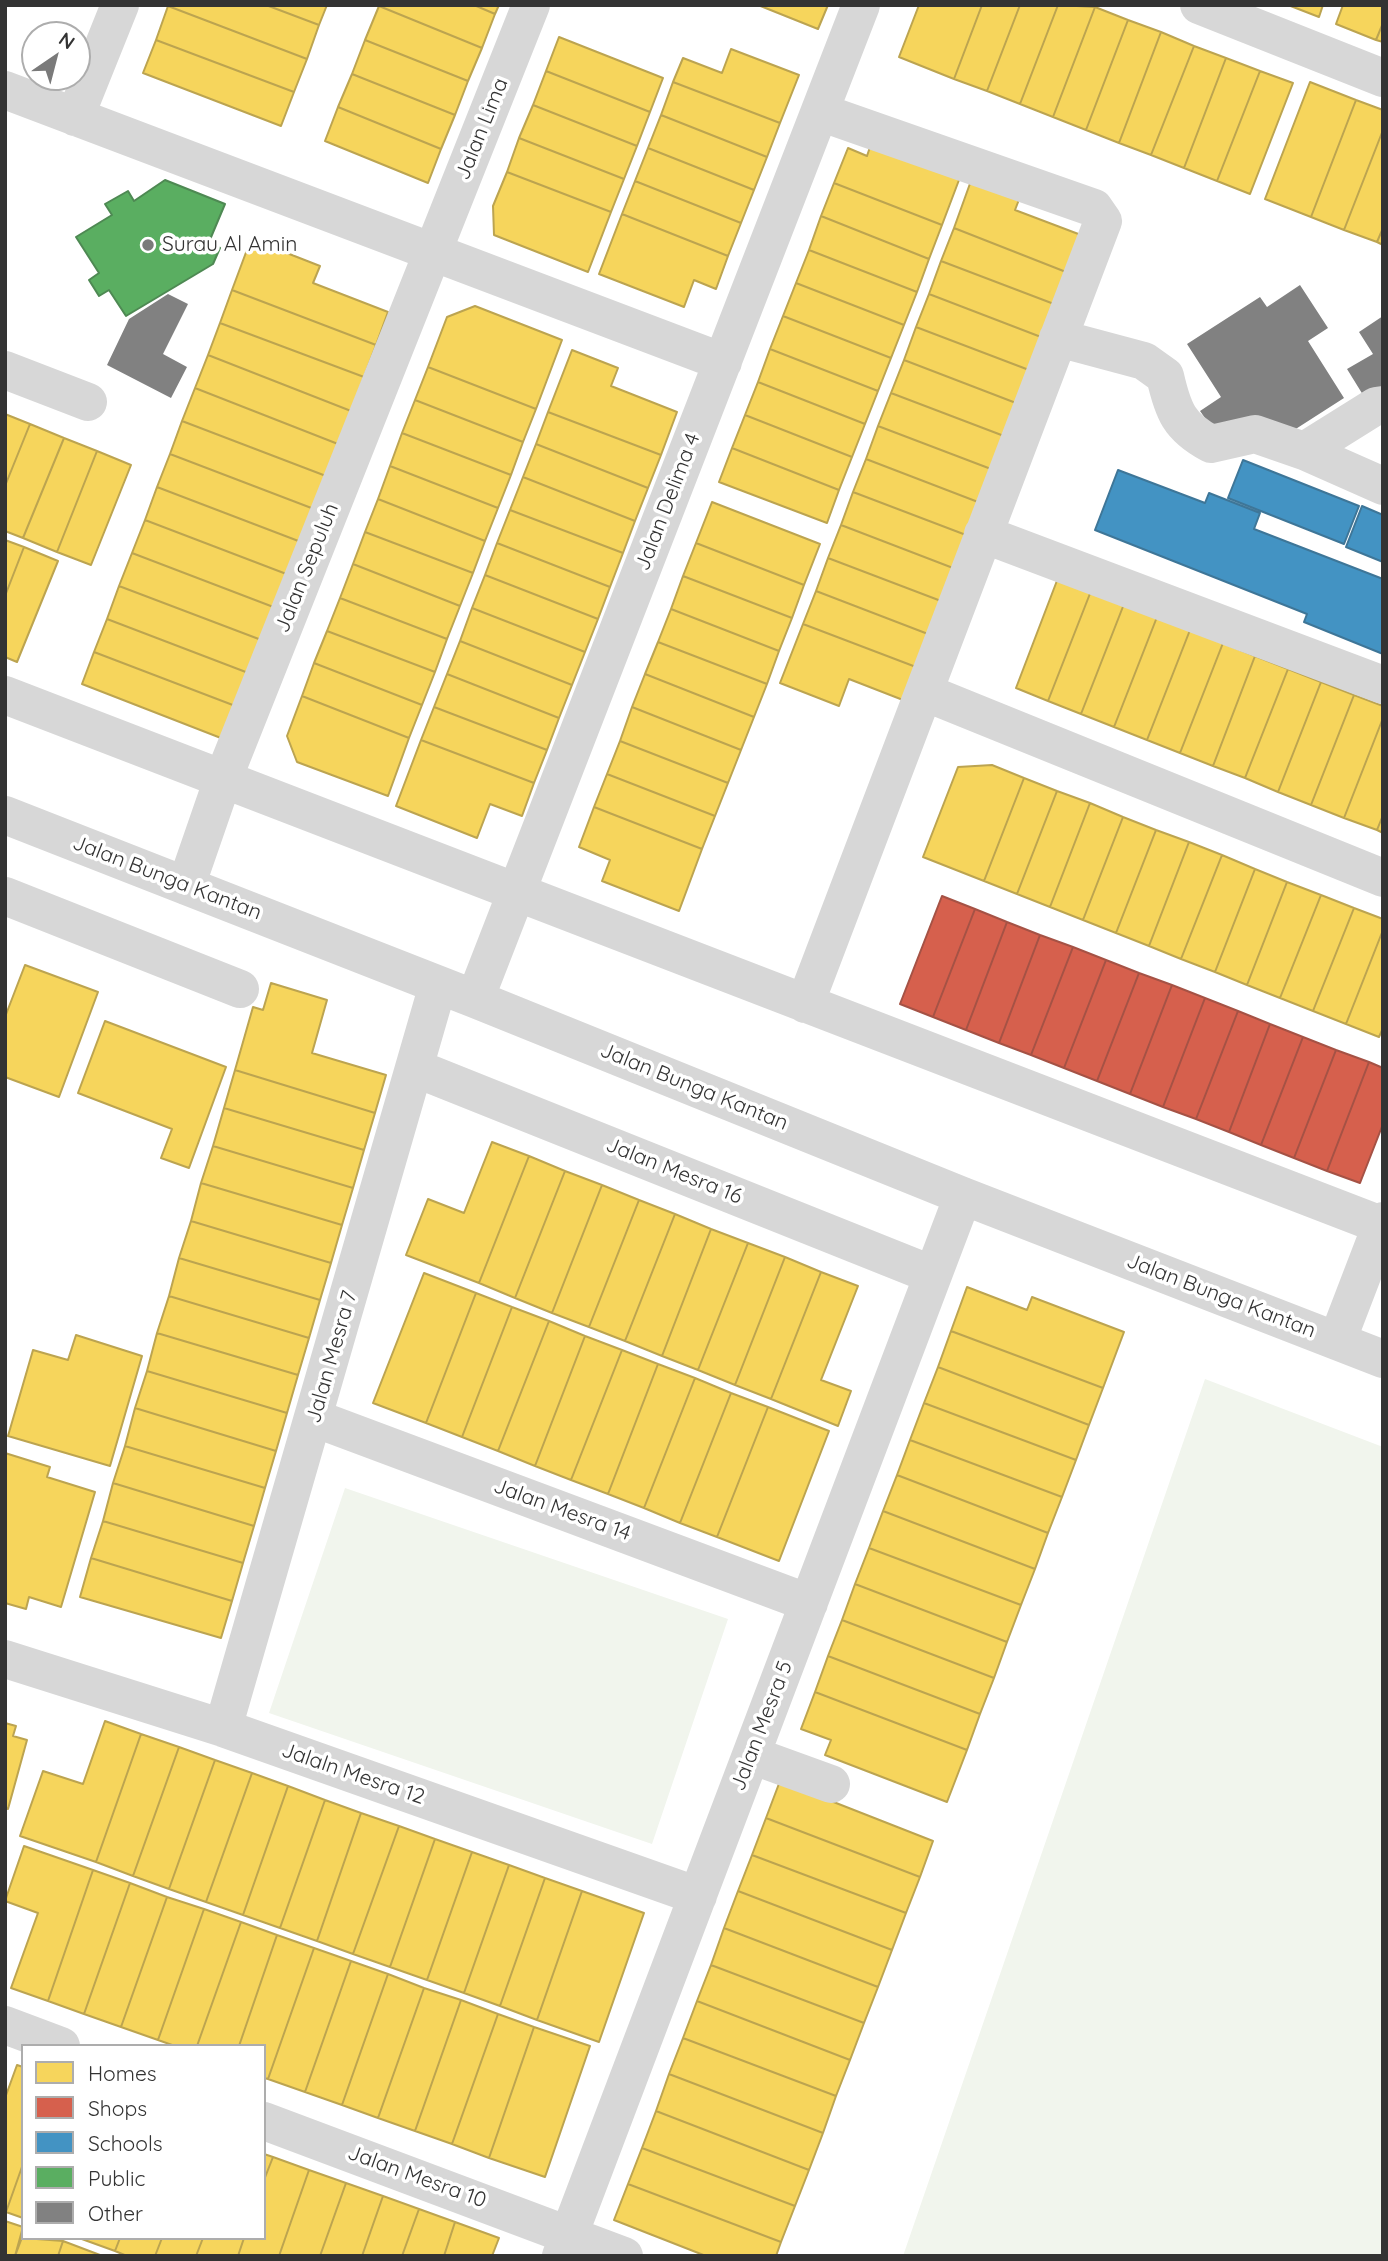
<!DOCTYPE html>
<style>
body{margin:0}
#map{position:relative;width:1388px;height:2261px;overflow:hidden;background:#fff;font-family:Quicksand,sans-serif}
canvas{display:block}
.frame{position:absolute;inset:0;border:7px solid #333;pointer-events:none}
.legend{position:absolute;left:21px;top:2044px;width:245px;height:196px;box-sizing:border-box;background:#fff;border:2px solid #adadad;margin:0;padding:9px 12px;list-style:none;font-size:21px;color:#333}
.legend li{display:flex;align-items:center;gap:14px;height:35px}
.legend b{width:35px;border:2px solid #adadad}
.north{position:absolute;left:21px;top:21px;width:70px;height:70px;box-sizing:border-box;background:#fff;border:2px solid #adadad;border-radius:50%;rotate:35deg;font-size:19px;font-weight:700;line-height:28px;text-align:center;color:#333}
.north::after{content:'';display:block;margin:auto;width:24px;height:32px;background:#7a7a7a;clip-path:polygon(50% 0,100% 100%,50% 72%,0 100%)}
</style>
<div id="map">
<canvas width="1388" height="2261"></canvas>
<div class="frame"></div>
<ul class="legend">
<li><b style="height:19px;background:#f6d55c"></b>Homes</li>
<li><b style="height:19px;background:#d6604d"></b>Shops</li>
<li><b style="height:19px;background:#4393c3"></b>Schools</li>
<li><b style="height:19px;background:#5aae61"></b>Public</li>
<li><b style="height:19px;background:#818181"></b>Other</li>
</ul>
<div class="north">N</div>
</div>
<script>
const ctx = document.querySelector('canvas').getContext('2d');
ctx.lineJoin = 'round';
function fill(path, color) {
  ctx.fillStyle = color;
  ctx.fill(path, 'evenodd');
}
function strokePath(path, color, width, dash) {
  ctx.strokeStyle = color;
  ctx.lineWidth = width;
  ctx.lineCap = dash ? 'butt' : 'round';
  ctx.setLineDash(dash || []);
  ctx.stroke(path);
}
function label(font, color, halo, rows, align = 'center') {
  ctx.font = font + ' Quicksand,sans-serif';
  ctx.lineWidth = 7;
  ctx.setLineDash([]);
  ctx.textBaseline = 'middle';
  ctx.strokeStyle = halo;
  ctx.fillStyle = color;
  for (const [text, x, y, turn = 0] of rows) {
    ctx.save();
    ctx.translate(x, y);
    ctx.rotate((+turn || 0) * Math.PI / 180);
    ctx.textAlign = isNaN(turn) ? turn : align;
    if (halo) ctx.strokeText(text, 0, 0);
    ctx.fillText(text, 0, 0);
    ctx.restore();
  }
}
const green = new Path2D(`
 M1205,1379L1383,1447V2256H903Z
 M345,1488L728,1619L652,1844L269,1713Z`);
const homes = new Path2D(`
 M266,5L319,25L307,59L168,6Z
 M266,5H327L319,25Z
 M474,5L495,14L482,48L379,6Z
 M474,5H499L495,14Z
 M758,5H828L818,29Z
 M919,5H982L954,79L899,57Z
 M982,5H1020L987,91L954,79Z
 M1020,5H1058L1020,104L987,91Z
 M1058,5L1095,7L1053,117L1020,104Z
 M1288,5H1323L1319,17Z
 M1343,5H1383V23L1376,40L1336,24Z
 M168,6L307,59L294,92L156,40Z
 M379,6L482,48L468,81L365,40Z
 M1095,7L1128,20L1086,130L1053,117Z
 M1128,20L1161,32L1119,143L1086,130Z
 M1383,23V42L1376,40Z
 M1161,32L1194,46L1151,155L1119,143Z
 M559,37L663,78L650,112L546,71Z
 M156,40L294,92L281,126L143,73Z
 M365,40L468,81L455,115L352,74Z
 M1194,46L1226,58L1184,168L1151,155Z
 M731,49L799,75L780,123L673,82L683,58L722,73Z
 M1226,58L1260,71L1217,181L1184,168Z
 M546,71L650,112L637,146L533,105Z
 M1260,71L1293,83L1250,194L1217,181Z
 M352,74L455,115L441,149L338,107Z
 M673,82L780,123L767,157L661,115Z
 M1310,82L1356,100L1311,217L1265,199Z
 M1356,100L1383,110V130L1344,230L1311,217Z
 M533,105L637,146L624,179L519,138Z
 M338,107L441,149L428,183L325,141Z
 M661,115L767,157L754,190L648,148Z
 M1383,130V228L1377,242L1344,230Z
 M519,138L624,179L611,212L507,172Z
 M873,138L962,172L942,225L834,183L848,148L867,156Z
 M648,148L754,190L741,223L635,181Z
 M507,172L611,212L588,272L494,235L493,206Z
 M972,178L1020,197L1015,210L1081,235L1066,272L954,228Z
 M635,181L741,223L728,256L622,214Z
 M834,183L942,225L929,259L821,216Z
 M622,214L728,256L716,289L694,280L684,307L599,274Z
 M821,216L929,259L917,292L809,250Z
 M954,228L1066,272L1054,304L941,261Z
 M1383,228V245L1377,242Z
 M251,239L320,266L313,283L388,312L376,345L232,290Z
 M809,250L917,292L904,325L796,283Z
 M941,261L1054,304L1041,337L929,294Z
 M796,283L904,325L891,358L783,316Z
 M232,290L376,345L364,377L220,323Z
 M929,294L1041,337L1029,370L916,327Z
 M475,306L562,340L536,409L428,367L447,317Z
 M783,316L891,358L878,391L770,349Z
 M220,323L364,377L351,411L208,355Z
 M916,327L1029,370L1016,403L904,360Z
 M770,349L878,391L865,424L758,382Z
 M572,350L618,368L611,386L677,412L661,455L548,412Z
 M208,355L351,411L338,444L195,388Z
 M904,360L1016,403L1004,436L891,393Z
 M428,367L536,409L523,442L415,400Z
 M758,382L865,424L852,457L745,415Z
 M195,388L338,444L326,476L182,421Z
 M891,393L1004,436L991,469L878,426Z
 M415,400L523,442L511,475L402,433Z
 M548,412L661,455L648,488L536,444Z
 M5,414L30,424L5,486Z
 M745,415L852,457L839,490L732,448Z
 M182,421L326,476L314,509L170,454Z
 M30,424L64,438L23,538L5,531V486Z
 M878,426L991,469L978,502L866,459Z
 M402,433L511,475L498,508L390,466Z
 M64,438L97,451L57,552L23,538Z
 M536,444L648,488L635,521L523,477Z
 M732,448L839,490L827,523L719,482Z
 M97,451L131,465L91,565L57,552Z
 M170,454L314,509L301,542L157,487Z
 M866,459L978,502L966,535L853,492Z
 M390,466L498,508L485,541L378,499Z
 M523,477L635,521L623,553L510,510Z
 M157,487L301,542L289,575L145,520Z
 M853,492L966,535L953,568L841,525Z
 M378,499L485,541L473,573L365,532Z
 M712,502L820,544L804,585L696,543Z
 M510,510L623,553L610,587L497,543Z
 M145,520L289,575L276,608L132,553Z
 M841,525L953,568L941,601L828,558Z
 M365,532L473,573L460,606L353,564Z
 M5,540L24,547L5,596Z
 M497,543L610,587L598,619L485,575Z
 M696,543L804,585L792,618L683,576Z
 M24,547L58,561L17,662L5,657V596Z
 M132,553L276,608L264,641L119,586Z
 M828,558L941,601L928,634L816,591Z
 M353,564L460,606L447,639L340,598Z
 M485,575L598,619L585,652L472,608Z
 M683,576L792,618L779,651L671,609Z
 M1058,578L1091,591L1048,701L1016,688Z
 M119,586L264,641L251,674L107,619Z
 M816,591L928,634L916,667L803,624Z
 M1091,591L1124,604L1081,714L1048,701Z
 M340,598L447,639L435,672L327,631Z
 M1124,604L1157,617L1114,727L1081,714Z
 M472,608L585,652L572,685L460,641Z
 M671,609L779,651L767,684L658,642Z
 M1157,617L1190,630L1147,740L1114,727Z
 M107,619L251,674L238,707L94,652Z
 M803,624L916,667L903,700L849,679L839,706L780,683Z
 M1190,630L1223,643L1180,753L1147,740Z
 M327,631L435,672L422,705L314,663Z
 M460,641L572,685L559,718L447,674Z
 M658,642L767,684L754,717L645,674Z
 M1223,643L1255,656L1213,766L1180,753Z
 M94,652L238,707L226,740L82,684Z
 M1255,656L1288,669L1245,778L1213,766Z
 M314,663L422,705L409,738L302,696Z
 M1288,669L1321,682L1278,792L1245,778Z
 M447,674L559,718L547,750L434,707Z
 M645,674L754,717L741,750L632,707Z
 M1321,682L1354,695L1311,805L1278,792Z
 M1354,695L1383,706V718L1344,818L1311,805Z
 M302,696L409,738L388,796L297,762L287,736Z
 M434,707L547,750L534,783L421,740Z
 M632,707L741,750L728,783L620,741Z
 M1383,718V815L1377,830L1344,818Z
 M421,740L534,783L522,816L490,804L477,838L396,806Z
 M620,741L728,783L715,816L607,774Z
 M992,765L1024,778L984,881L923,857L958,767Z
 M607,774L715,816L702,849L594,807Z
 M1024,778L1057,791L1017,894L984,881Z
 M1057,791L1090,803L1050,907L1017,894Z
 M1090,803L1123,817L1083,920L1050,907Z
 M594,807L702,849L679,911L602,881L610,860L579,847Z
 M1383,815V833L1377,830Z
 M1123,817L1156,830L1116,933L1083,920Z
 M1156,830L1189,842L1149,946L1116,933Z
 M1189,842L1222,855L1181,959L1149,946Z
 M1222,855L1255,869L1215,972L1181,959Z
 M1255,869L1287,882L1247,985L1215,972Z
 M1287,882L1321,895L1280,998L1247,985Z
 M1321,895L1354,908L1313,1011L1280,998Z
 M1354,908L1383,919V930L1346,1024L1313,1011Z
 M1383,930V1028L1379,1037L1346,1024Z
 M25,965L98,992L59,1097L5,1077V1017Z
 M271,983L327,1000L312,1053L386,1075L375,1113L235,1070L253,1007L263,1010Z
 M105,1021L226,1067L189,1168L161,1158L172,1129L78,1093Z
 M235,1070L375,1113L364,1150L224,1108Z
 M224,1108L364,1150L353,1188L213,1146Z
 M492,1142L529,1156L479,1283L406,1255L428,1199L464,1213Z
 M213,1146L353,1188L342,1225L201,1183Z
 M529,1156L565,1171L515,1298L479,1283Z
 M565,1171L602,1185L552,1313L515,1298Z
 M201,1183L342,1225L331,1263L191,1221Z
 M602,1185L639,1200L589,1327L552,1313Z
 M639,1200L675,1214L625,1341L589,1327Z
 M675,1214L711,1229L662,1356L625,1341Z
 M191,1221L331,1263L320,1300L179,1258Z
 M711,1229L748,1243L698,1370L662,1356Z
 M748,1243L785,1257L735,1385L698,1370Z
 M785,1257L821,1272L771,1399L735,1385Z
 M179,1258L320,1300L309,1338L169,1296Z
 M821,1272L858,1286L821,1380L851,1391L838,1426L771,1399Z
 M424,1273L476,1293L426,1423L373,1403Z
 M967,1287L1027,1310L1032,1297L1124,1332L1103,1388L951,1331Z
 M476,1293L512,1307L462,1437L426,1423Z
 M169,1296L309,1338L298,1375L157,1333Z
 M512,1307L549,1321L498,1451L462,1437Z
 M549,1321L585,1336L535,1466L498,1451Z
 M951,1331L1103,1388L1089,1425L938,1367Z
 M157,1333L298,1375L287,1413L147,1371Z
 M76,1335L142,1356L110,1466L8,1436L33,1350L68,1360Z
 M585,1336L622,1350L571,1480L535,1466Z
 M622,1350L658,1364L608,1494L571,1480Z
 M658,1364L695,1378L644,1508L608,1494Z
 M938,1367L1089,1425L1076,1460L924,1403Z
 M147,1371L287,1413L276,1451L135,1408Z
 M695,1378L731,1393L680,1523L644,1508Z
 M731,1393L768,1407L717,1537L680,1523Z
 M924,1403L1076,1460L1062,1497L910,1440Z
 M768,1407L829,1431L779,1561L717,1537Z
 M135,1408L276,1451L265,1488L125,1446Z
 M910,1440L1062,1497L1048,1533L897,1475Z
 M125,1446L265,1488L254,1526L113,1483Z
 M5,1453L50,1467L47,1477L95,1492L61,1607L29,1597L26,1609L5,1603Z
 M897,1475L1048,1533L1035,1569L883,1511Z
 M113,1483L254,1526L243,1563L103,1521Z
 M883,1511L1035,1569L1021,1605L869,1548Z
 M103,1521L243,1563L232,1601L91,1558Z
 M869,1548L1021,1605L1007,1642L855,1584Z
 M91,1558L232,1601L221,1638L80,1597Z
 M855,1584L1007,1642L994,1678L842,1620Z
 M842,1620L994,1678L980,1714L828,1656Z
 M828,1656L980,1714L967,1750L815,1692Z
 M815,1692L967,1750L947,1802L825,1755L831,1740L801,1729Z
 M105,1721L141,1734L96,1862L20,1836L43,1771L83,1784Z
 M5,1723L16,1726L13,1736L27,1740L8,1809L5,1808Z
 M141,1734L179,1747L133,1876L96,1862Z
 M179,1747L215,1760L169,1889L133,1876Z
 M215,1760L252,1773L206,1902L169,1889Z
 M252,1773L288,1786L243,1915L206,1902Z
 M780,1781L933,1841L920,1877L766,1818Z
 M288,1786L325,1800L280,1928L243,1915Z
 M325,1800L361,1813L317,1941L280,1928Z
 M361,1813L399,1826L353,1954L317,1941Z
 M766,1818L920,1877L906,1913L752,1855Z
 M399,1826L435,1839L390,1967L353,1954Z
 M435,1839L472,1852L427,1980L390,1967Z
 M24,1846L93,1870L48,2001L11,1988L38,1913L5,1901Z
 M472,1852L509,1865L464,1993L427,1980Z
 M752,1855L906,1913L892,1950L738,1891Z
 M509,1865L545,1878L500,2006L464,1993Z
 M93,1870L130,1883L84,2014L48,2001Z
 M545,1878L582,1891L537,2020L500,2006Z
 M130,1883L167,1897L121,2027L84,2014Z
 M582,1891L644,1913L599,2042L537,2020Z
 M738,1891L892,1950L878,1987L724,1928Z
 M167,1897L204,1909L158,2040L121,2027Z
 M204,1909L241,1922L197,2046H175L158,2040Z
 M241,1922L277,1935L239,2046H197Z
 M724,1928L878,1987L864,2023L711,1965Z
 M277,1935L314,1948L268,2079L264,2078V2046H239Z
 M314,1948L351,1961L305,2092L268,2079Z
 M351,1961L388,1974L342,2105L305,2092Z
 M711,1965L864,2023L850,2060L697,2001Z
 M388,1974L424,1988L378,2118L342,2105Z
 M424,1988L461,2000L415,2131L378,2118Z
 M461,2000L498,2014L452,2144L415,2131Z
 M697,2001L850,2060L836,2096L683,2038Z
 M498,2014L534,2027L489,2158L452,2144Z
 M534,2027L590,2046L545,2177L489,2158Z
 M683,2038L836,2096L823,2133L669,2074Z
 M17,2065L23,2067V2164L6,2212L5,2098Z
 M669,2074L823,2133L809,2170L656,2111Z
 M656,2111L809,2170L795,2206L642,2148Z
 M642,2148L795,2206L781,2242L628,2184Z
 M264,2154L273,2157L264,2180Z
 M273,2157L309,2170L279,2256H238L244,2238H264V2180Z
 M23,2164V2218L6,2212Z
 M309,2170L346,2183L320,2256H279Z
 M346,2183L383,2196L362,2256H320Z
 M628,2184L781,2242L776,2256H706L614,2220Z
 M383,2196L419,2209L402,2256H362Z
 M419,2209L455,2222L444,2256H402Z
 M5,2221L23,2227L15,2256H5Z
 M455,2222L499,2238L492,2256H444Z
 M23,2235V2238L63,2241L58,2256H15Z
 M79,2238H120L115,2251Z
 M120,2238H162L155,2256H127L115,2251Z
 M162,2238H203L196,2256H155Z
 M203,2238H244L238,2256H196Z
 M63,2241L100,2255L99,2256H58Z`);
const shops = new Path2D(`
 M942,896L975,909L933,1017L900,1004Z
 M975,909L1007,922L966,1030L933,1017Z
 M1007,922L1040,935L999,1043L966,1030Z
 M1040,935L1073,947L1031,1055L999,1043Z
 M1073,947L1106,960L1064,1068L1031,1055Z
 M1106,960L1139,973L1097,1081L1064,1068Z
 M1139,973L1172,985L1130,1094L1097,1081Z
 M1172,985L1205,998L1163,1107L1130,1094Z
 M1205,998L1238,1011L1196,1119L1163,1107Z
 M1238,1011L1270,1024L1229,1132L1196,1119Z
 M1270,1024L1303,1037L1261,1145L1229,1132Z
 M1303,1037L1336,1050L1294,1158L1261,1145Z
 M1336,1050L1369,1062L1327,1171L1294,1158Z
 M1369,1062L1383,1068V1124L1360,1183L1327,1171Z`);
const schools = new Path2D(`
 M1243,460L1359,506L1344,544L1228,498Z
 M1118,470L1205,503L1209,493L1260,513L1254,529L1383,579V654L1304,622L1307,614L1095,530Z
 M1362,506L1383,515V562L1346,547Z`);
const public = new Path2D(`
 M165,180L225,204L209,242L220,248L213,264L126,316L109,290L99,296L89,280L99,273L76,237L112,215L105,204L128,191L134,201Z`);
const building = new Path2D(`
 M1300,285L1328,328L1308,341L1344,398L1263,450L1219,438L1200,411L1221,397L1187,344L1260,297L1267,307Z
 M168,294L188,304L163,354L187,367L171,398L107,365L129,319Z
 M1383,316V393L1368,403L1347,369L1373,354L1359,332Z`);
const minor = new Path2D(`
 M1199,5L1383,78
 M5,90L723,362
 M75,117L120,5
 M1058,338L1144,361L1165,376C1173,411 1179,427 1211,444L1255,434L1304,451L1383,486
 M5,370L88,402
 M1304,451L1376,406L1383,405
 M983,534L1383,685
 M924,692L1383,878
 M5,695L1381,1225
 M5,815L475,999L963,1196L1383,1359
 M186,886L223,779L531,5
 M5,896L240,989
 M475,999L861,5
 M805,1004L1103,221L1094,208L820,112
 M415,1068L933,1275
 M1337,1341L1383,1221
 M314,1418L809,1603
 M5,1659L223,1728L698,1896
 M223,1728L438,985
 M751,1755L831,1784
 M5,2025L61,2046
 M264,2121L624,2256
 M561,2256L963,1196`);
const markers = [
 [148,245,7,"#7a7a7a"]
];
const streetNames = [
 ["Jalan Lima",482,129,-68],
 ["Jalan Delima 4",668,502,-69],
 ["Jalan Sepuluh",307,568,-68],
 ["Jalan Bunga Kantan",167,878,21],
 ["Jalan Bunga Kantan",694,1087,22],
 ["Jalan Mesra 16",674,1171,22],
 ["Jalan Bunga Kantan",1221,1296,21],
 ["Jalan Mesra 7",332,1357,-74],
 ["Jalan Mesra 14",562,1510,20],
 ["Jalan Mesra 5",762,1726,-69],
 ["Jalaln Mesra 12",353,1774,19],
 ["Jalan Mesra 10",417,2177,20]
];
const poiNames = [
 ["Surau Al Amin",162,245]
];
fill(green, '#f1f5ed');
fill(homes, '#f6d55c');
strokePath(homes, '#bca450', 2);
fill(shops, '#d6604d');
strokePath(shops, '#a55245', 2);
fill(schools, '#4393c3');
strokePath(schools, '#3e7698', 2);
fill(public, '#5aae61');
strokePath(public, '#4e8953', 2);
fill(building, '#818181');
strokePath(minor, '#d7d7d7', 38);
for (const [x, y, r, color] of markers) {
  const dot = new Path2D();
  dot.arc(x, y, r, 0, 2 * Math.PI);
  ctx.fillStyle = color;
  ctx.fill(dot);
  strokePath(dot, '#fff', 2.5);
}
label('21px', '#333', '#fff', streetNames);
label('21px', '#333', '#fff', poiNames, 'left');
</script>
